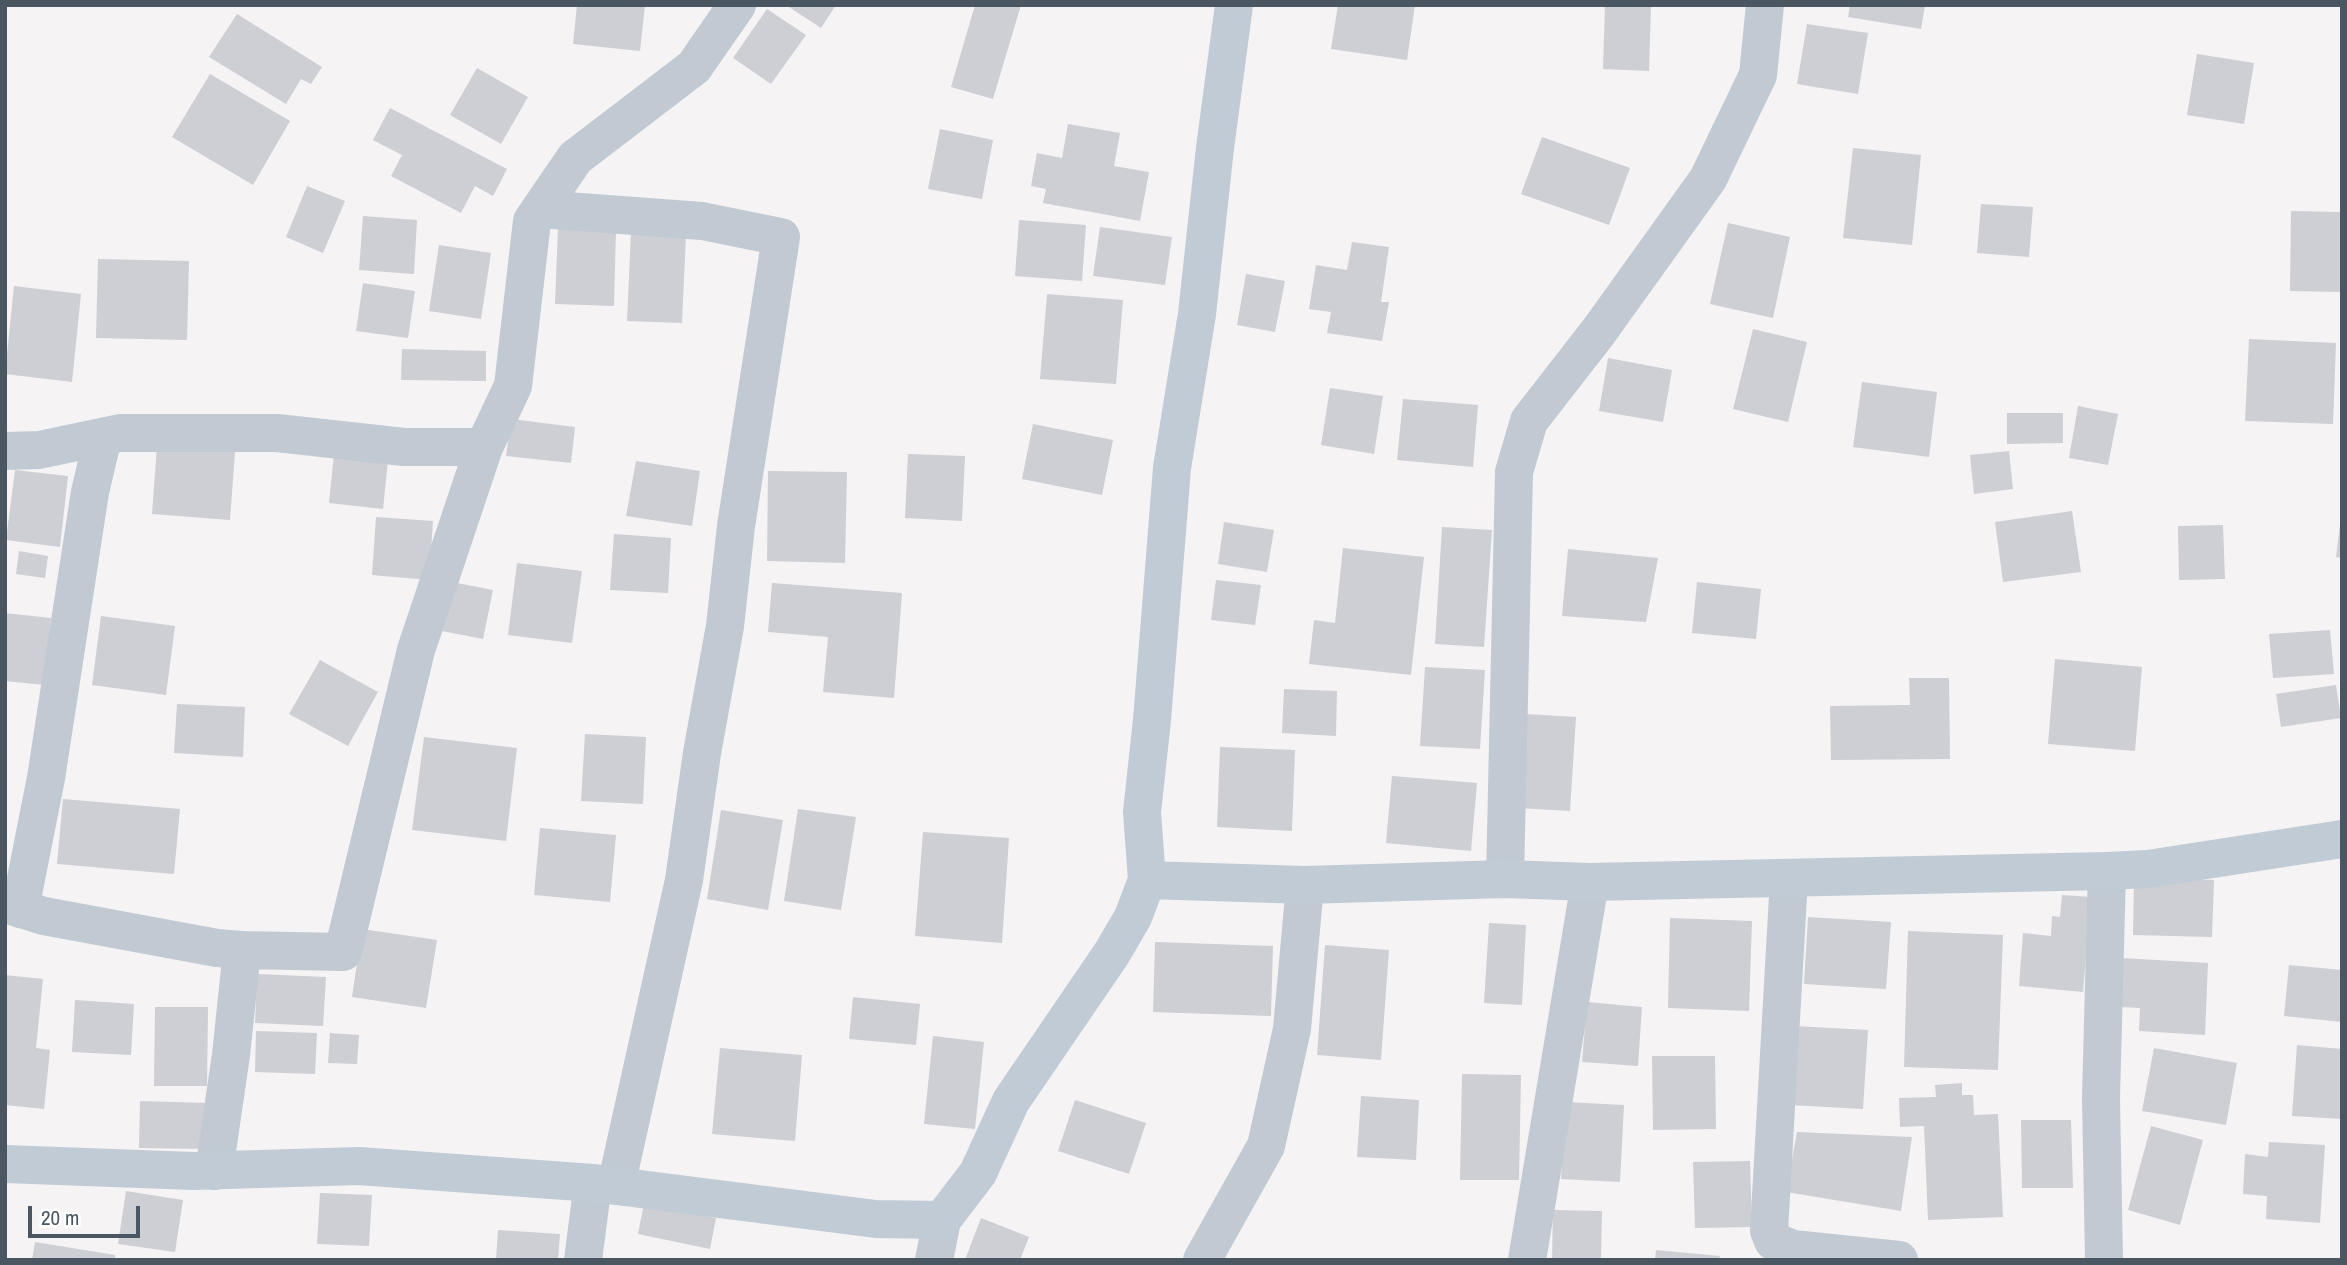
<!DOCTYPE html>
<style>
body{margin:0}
#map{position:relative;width:2347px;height:1265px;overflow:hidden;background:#f5f3f3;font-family:"Archivo Narrow",sans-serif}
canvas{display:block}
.frame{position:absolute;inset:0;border:7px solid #4a5661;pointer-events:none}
.scale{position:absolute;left:28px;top:1206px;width:112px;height:32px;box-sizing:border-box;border:4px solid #4a5661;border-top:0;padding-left:9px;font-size:21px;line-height:24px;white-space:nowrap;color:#4a5661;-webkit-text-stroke:5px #fff;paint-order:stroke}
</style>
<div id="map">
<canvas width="2347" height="1265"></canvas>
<div class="frame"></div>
<div class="scale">20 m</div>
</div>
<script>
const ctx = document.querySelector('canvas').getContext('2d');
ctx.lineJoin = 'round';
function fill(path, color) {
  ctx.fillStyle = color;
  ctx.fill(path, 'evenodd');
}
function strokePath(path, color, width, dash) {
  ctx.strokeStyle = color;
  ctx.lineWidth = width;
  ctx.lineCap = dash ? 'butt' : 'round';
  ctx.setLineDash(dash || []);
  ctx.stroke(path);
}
const building = new Path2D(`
 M577,5H645L640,51L573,44Z
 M790,5H836L821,28L789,7Z
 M975,5H1021L993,99L951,87Z
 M1338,5H1415L1407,60L1331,49Z
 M1605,5H1651L1649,71L1603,69Z
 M1850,5H1925L1921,29L1848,17Z
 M767,9L806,35L771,84L733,58Z
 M237,14L322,67L311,84L301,79L286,104L209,57Z
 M1807,24L1868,33L1858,94L1797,84Z
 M2197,54L2254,63L2244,124L2187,115Z
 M477,68L528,97L501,144L450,115Z
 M210,74L290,121L253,185L172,137Z
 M390,108L507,169L493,196L475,186L461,213L391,176L402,155L373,140Z
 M1068,124L1120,133L1114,166L1149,172L1140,221L1043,203L1046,189L1031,186L1037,153L1062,158Z
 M940,129L993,140L982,199L928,189Z
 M1542,137L1630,168L1609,225L1521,194Z
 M1853,148L1921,155L1912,245L1843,238Z
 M307,186L345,201L323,253L286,237Z
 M1981,204L2033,207L2029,257L1977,253Z
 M2291,211L2342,212V292L2290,291Z
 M363,216L417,220L414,274L359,270Z
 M1019,220L1086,225L1082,281L1015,276Z
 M1728,223L1790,237L1773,318L1710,304Z
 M1100,227L1172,237L1165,285L1093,276Z
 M558,228L616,230L614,306L555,304Z
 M631,232L686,235L682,323L627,321Z
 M1352,242L1389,247L1381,302H1389L1382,341L1327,333L1331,312L1309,309L1316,265L1347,270Z
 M439,245L491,253L481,319L429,311Z
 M98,259L189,261L187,340L96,338Z
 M1246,274L1285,281L1275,332L1237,325Z
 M363,283L415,291L408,338L356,331Z
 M14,286L81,294L72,382L5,374Z
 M1047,294L1123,300L1116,384L1040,379Z
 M1753,329L1807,342L1788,422L1733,409Z
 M2249,339L2336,343L2333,424L2245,421Z
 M402,349L486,351V381L401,380Z
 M1608,358L1672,370L1663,422L1599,411Z
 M1862,382L1937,392L1929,457L1853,447Z
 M1330,388L1383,396L1374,454L1321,445Z
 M1403,399L1478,405L1473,467L1397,460Z
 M2078,406L2118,414L2108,465L2069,458Z
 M2007,413H2063V443L2007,444Z
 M511,419L575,427L571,463L506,456Z
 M1033,424L1113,440L1102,495L1022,479Z
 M157,446L235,452L230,520L152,514Z
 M2009,451L2013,489L1974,494L1970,455Z
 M334,454L388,460L383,509L329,503Z
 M908,454L965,456L962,521L905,518Z
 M636,461L700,471L692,526L626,516Z
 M15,470L68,476L60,547L6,540Z
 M768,471L847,472L845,563L767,561Z
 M2072,511L2081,572L2003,582L1995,522Z
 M376,517L433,521L429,580L372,575Z
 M1224,522L1274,530L1267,572L1218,564Z
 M2340,524H2342V558L2336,557Z
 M2223,525L2225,579L2179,580L2178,526Z
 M1442,527L1492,530L1484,647L1435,644Z
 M614,534L671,538L668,593L610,590Z
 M1343,548L1424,557L1411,675L1309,664L1314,620L1335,623Z
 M1568,549L1658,558L1646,622L1562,616Z
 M19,551L48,556L45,578L16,574Z
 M517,563L582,571L572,643L508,635Z
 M1216,580L1261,585L1255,625L1211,620Z
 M452,582L493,590L483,639L442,631Z
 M1697,582L1761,589L1756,639L1692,633Z
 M772,583L902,593L894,698L823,692L828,637L768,632Z
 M5,613L51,618L44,685L5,681Z
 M101,616L175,626L166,695L92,685Z
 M2330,630L2334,674L2273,678L2269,634Z
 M2055,659L2142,667L2135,751L2048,744Z
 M320,660L378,692L348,746L289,714Z
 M1425,667L1485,670L1480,749L1420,746Z
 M1909,678H1949L1950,759L1831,760L1830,706L1910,705Z
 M2336,685L2341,718L2281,727L2276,694Z
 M1284,689L1337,691L1336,736L1282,733Z
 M177,704L245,707L243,757L174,753Z
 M1526,714L1576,717L1570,811L1519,808Z
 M585,734L646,737L643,804L581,801Z
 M424,737L517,748L506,841L412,830Z
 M1220,747L1295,750L1292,831L1217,827Z
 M1392,776L1477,783L1471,851L1386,843Z
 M63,799L180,809L174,874L57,864Z
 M798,809L856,817L841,910L784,901Z
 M721,810L783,820L768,910L707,899Z
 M540,828L616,835L610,902L534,895Z
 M923,832L1009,838L1002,943L915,936Z
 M2134,877L2214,880L2212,937L2133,935Z
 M2062,895L2091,897L2083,992L2019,986L2023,933L2051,936L2052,916L2060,917Z
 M1808,917L1891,922L1886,989L1804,984Z
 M1670,918L1752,921L1749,1011L1668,1008Z
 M1489,923L1526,925L1522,1005L1484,1003Z
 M362,929L437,940L426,1008L352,997Z
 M1908,931L2003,935L1998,1070L1904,1067Z
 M1155,942L1273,946L1271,1016L1153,1012Z
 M1325,945L1389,950L1381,1060L1317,1055Z
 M2122,958L2208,963L2205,1035L2139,1031L2140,1008L2120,1007Z
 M2289,965L2342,970V1022L2284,1016Z
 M257,974L326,977L323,1026L255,1023Z
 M5,975L43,979L36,1048L50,1050L44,1109L5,1105Z
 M853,997L920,1004L916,1045L849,1039Z
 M75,1000L134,1004L131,1055L72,1052Z
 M1587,1002L1642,1007L1638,1066L1582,1062Z
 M155,1007H208L207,1086H154Z
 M1795,1026L1868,1030L1863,1109L1790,1105Z
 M256,1031L317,1033L315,1074L255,1072Z
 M330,1033L359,1035L357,1064L328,1063Z
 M933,1036L984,1042L975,1129L924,1124Z
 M2297,1045L2342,1049V1119L2292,1116Z
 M720,1048L802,1055L795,1141L712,1134Z
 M2154,1048L2237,1063L2226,1125L2142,1111Z
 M1652,1056H1715L1716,1129L1653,1130Z
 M1462,1074L1521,1075L1519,1180H1460Z
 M1962,1083V1095H1973L1974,1115L1998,1114L2003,1217L1928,1220L1924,1126L1900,1127L1899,1098L1936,1097L1935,1085Z
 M1361,1096L1419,1100L1416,1160L1357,1157Z
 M1075,1100L1146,1123L1129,1174L1058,1151Z
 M140,1101L209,1103L208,1149L139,1148Z
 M1565,1102L1624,1105L1620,1182L1561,1179Z
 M2021,1120H2071L2073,1188H2022Z
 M2151,1126L2203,1140L2180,1225L2128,1210Z
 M1797,1132L1912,1137L1901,1211L1786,1192Z
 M2269,1142L2325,1145L2320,1223L2266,1219L2267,1196L2243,1194L2245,1154L2268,1157Z
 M1750,1161L1752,1227L1695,1228L1693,1162Z
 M126,1191L183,1200L175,1252L118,1244Z
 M320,1193L372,1195L369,1246L317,1244Z
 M644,1203L716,1218L710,1249L638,1234Z
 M1553,1210L1602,1211L1601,1260H1552Z
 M981,1218L1029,1237L1020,1260H965Z
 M498,1230L560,1234L558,1260H496Z
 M35,1242L115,1255V1260H32Z
 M1656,1250L1720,1256L1719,1260H1655Z`);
const street = new Path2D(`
 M540,209L702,221L781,237L736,526L725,626L702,753L684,880L616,1186
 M5,451L39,450L120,433H277L404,447H484
 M1789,878L1769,1231L1773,1241L1793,1249L1899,1260
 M1505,879L1514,472L1529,421L1599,331L1708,179L1758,75L1765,5
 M5,904L44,916L217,948L242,950L343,952L416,650L484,447L513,386L532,221L575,158L694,67L737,5
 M20,909L46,778L90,492L103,437
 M214,1171L231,1055L242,950
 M583,1260L593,1183
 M934,1260L942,1220
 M1202,1260L1266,1146L1292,1029L1305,885
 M1527,1260L1590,882
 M2104,1260L2101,1098L2107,871`);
const secondary = new Path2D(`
 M1147,880L1305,885L1505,879L1590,882L2107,871L2148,869L2342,839
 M5,1164L194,1171L359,1166L593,1183L876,1219L942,1220L978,1173L1011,1101L1112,953L1133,917L1147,880L1142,812L1152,720L1172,468L1197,314L1215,148L1234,5`);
fill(building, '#cdcfd5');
strokePath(street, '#c1cad2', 38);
strokePath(secondary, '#c1cbd6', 38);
</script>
